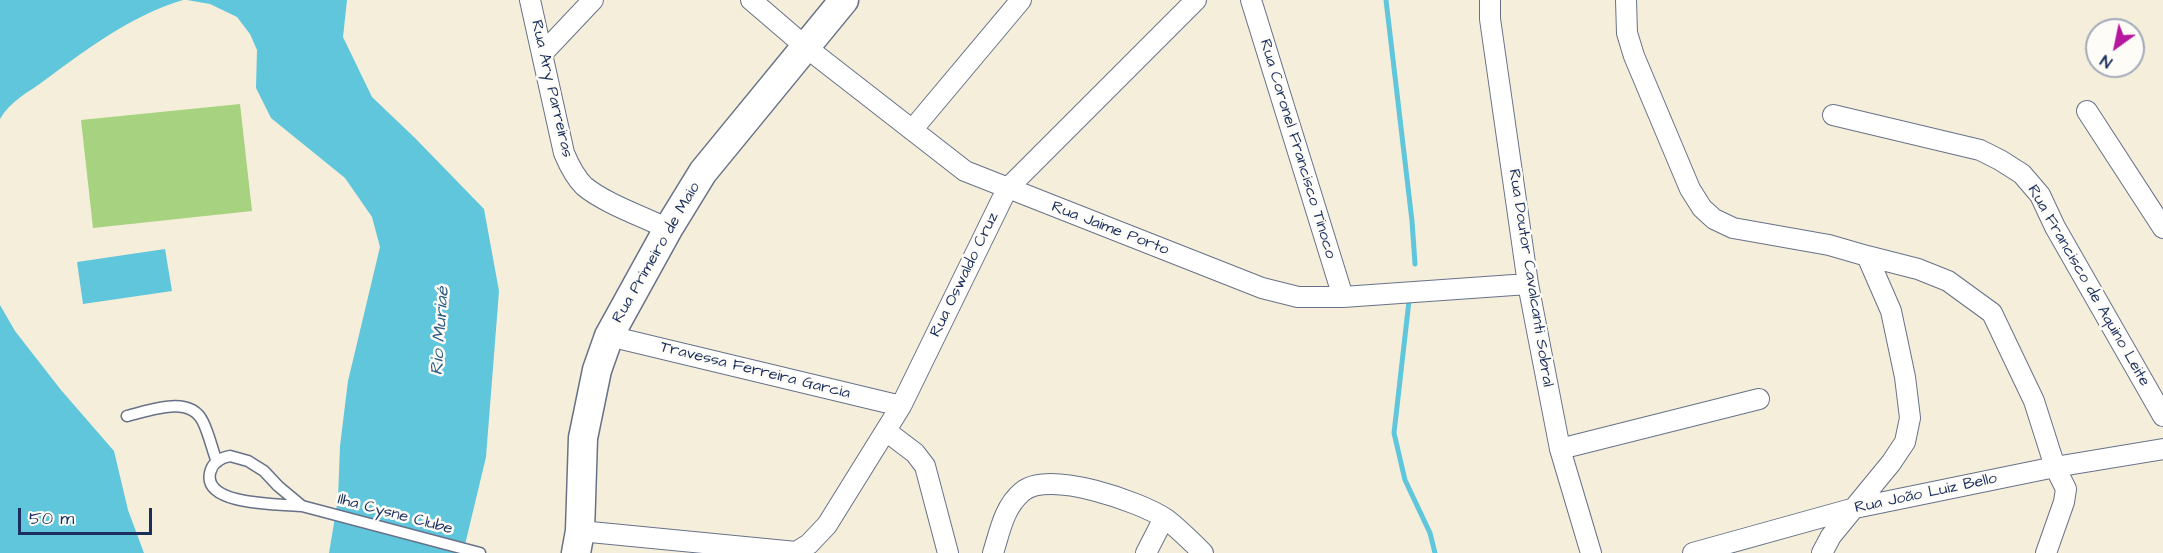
<!DOCTYPE html>
<meta charset="utf-8">
<style>
body{margin:0}
#map{position:relative;width:2163px;height:553px;overflow:hidden;background:#f4eeda;font-family:"Architects Daughter",sans-serif}
canvas{display:block}
.north{position:absolute;left:2085px;top:18px;width:60px;height:60px;box-sizing:border-box;background:#fdfcf7;border:2px solid #a3aaba;border-radius:50%;rotate:213deg;font-size:16px;font-weight:700;line-height:24px;text-align:center;color:#1b2f5e}
.north::after{content:'';display:block;margin:auto;width:21px;height:27px;background:#b5179e;clip-path:polygon(50% 0,100% 100%,50% 72%,0 100%)}
.scale{position:absolute;left:18px;top:508px;width:134px;height:27px;box-sizing:border-box;border:3px solid #1b2f5e;border-top:0;padding-left:8px;font-size:18px;line-height:21px;white-space:nowrap;color:#1b2f5e;-webkit-text-stroke:4px #fdfcf7;paint-order:stroke}
</style>
<div id="map">
<canvas width="2163" height="553"></canvas>
<div class="north">N</div>
<div class="scale">50 m</div>
</div>
<script>
const ctx = document.querySelector('canvas').getContext('2d');
ctx.lineJoin = 'round';
function fill(path, color) {
  ctx.fillStyle = color;
  ctx.fill(path, 'evenodd');
}
function strokePath(path, color, width, dash) {
  ctx.strokeStyle = color;
  ctx.lineWidth = width;
  ctx.lineCap = dash ? 'butt' : 'round';
  ctx.setLineDash(dash || []);
  ctx.stroke(path);
}
function label(font, color, halo, rows, align = 'center') {
  ctx.font = font + ' "Architects Daughter",sans-serif';
  ctx.lineWidth = 5;
  ctx.setLineDash([]);
  ctx.textBaseline = 'middle';
  ctx.strokeStyle = halo;
  ctx.fillStyle = color;
  for (const [text, x, y, turn = 0] of rows) {
    ctx.save();
    ctx.translate(x, y);
    ctx.rotate((+turn || 0) * Math.PI / 180);
    ctx.textAlign = isNaN(turn) ? turn : align;
    if (halo) ctx.strokeText(text, 0, 0);
    ctx.fillText(text, 0, 0);
    ctx.restore();
  }
}
const green = new Path2D(`
 M240,104L252,211L93,228L81,120Z`);
const water = new Path2D(`
 M0,0H183C132,15 87,49 45,80C29,92 10,101 0,119Z
 M187,0H347L343,37L372,97L415,138L484,209L499,291L486,457L463,553H329L338,499L340,446L348,381L380,247L372,217L345,178L271,118L256,88L257,50L250,34L237,17L210,4Z
 M165,249L172,291L83,304L77,262Z
 M0,305L15,331L61,390L114,451L128,510L144,553H0Z`);
const stream = new Path2D(`
 M1386,0L1412,221L1415,264
 M1409,301L1394,433L1405,480L1430,533L1435,553`);
const service = new Path2D(`
 M127,416C149,411 190,394 203,422C209,434 212,449 217,462
 M230,456L248,461L264,471L278,486L302,506C281,504 203,506 210,473C212,463 220,458 230,456Z
 M302,506L480,553`);
const minor = new Path2D(`
 M530,0L564,153C569,165 575,177 584,186C604,203 644,217 668,229
 M751,0L807,48L965,171L1262,288L1298,297H1343L1528,284
 M1251,0L1343,297
 M1490,0V19L1528,284L1560,449L1591,553
 M1626,0L1627,33L1634,56L1690,189L1702,208L1714,219L1733,228L1829,245L1867,256L1891,311L1905,377L1910,418L1905,442L1891,463L1831,536L1822,553
 M542,54L593,0
 M2087,111L2163,228
 M1833,115L1980,150L2000,160L2022,174L2040,195L2055,227L2163,416
 M912,130L1021,0
 M1867,256L1918,269L1948,281L1992,313L2034,401L2055,467L2066,489L2064,502L2046,553
 M609,336L901,406
 M886,431L915,453L925,466L948,553
 M1560,449L1759,399
 M580,531L796,552L809,544L827,525L901,406L1007,189L1196,0
 M993,553C1000,531 1004,507 1022,492C1048,469 1141,502 1166,519C1179,529 1191,541 1203,553
 M1146,553L1164,518
 M1693,553L1855,508L2055,467L2163,449`);
const secondary = new Path2D(`
 M576,553L580,531L583,438L597,370L609,336L668,229L703,172L844,0`);
const streetNames = [
 ["Rua Ary Parreiras",551,89,77],
 ["Rua Coronel Francisco Tinoco",1297,149,73],
 ["Rua Jaime Porto",1110,229,21],
 ["Rua Primeiro de Maio",657,253,-60],
 ["Rua Oswaldo Cruz",965,275,-64],
 ["Rua Doutor Cavalcanti Sobral",1530,278,81],
 ["Rua Francisco de Aquino Leite",2088,286,60],
 ["Travessa Ferreira Garcia",755,371,14],
 ["Rua João Luiz Bello",1926,494,-12],
 ["Ilha Cysne Clube",395,515,15]
];
const waterNames = [
 ["Rio Muriaé",441,331,-86]
];
fill(green, '#a7d380');
fill(water, '#5fc6dc');
strokePath(stream, '#5fc6dc', 5);
strokePath(service, '#677289', 13);
strokePath(minor, '#677289', 22);
strokePath(secondary, '#677289', 31);
strokePath(service, '#fff', 10);
strokePath(minor, '#fff', 20);
strokePath(secondary, '#fff', 28);
label('16px', '#1b2f5e', '#fdfcf7', streetNames);
label('italic 18px', '#2f5c84', '#fdfcf7', waterNames);
</script>
